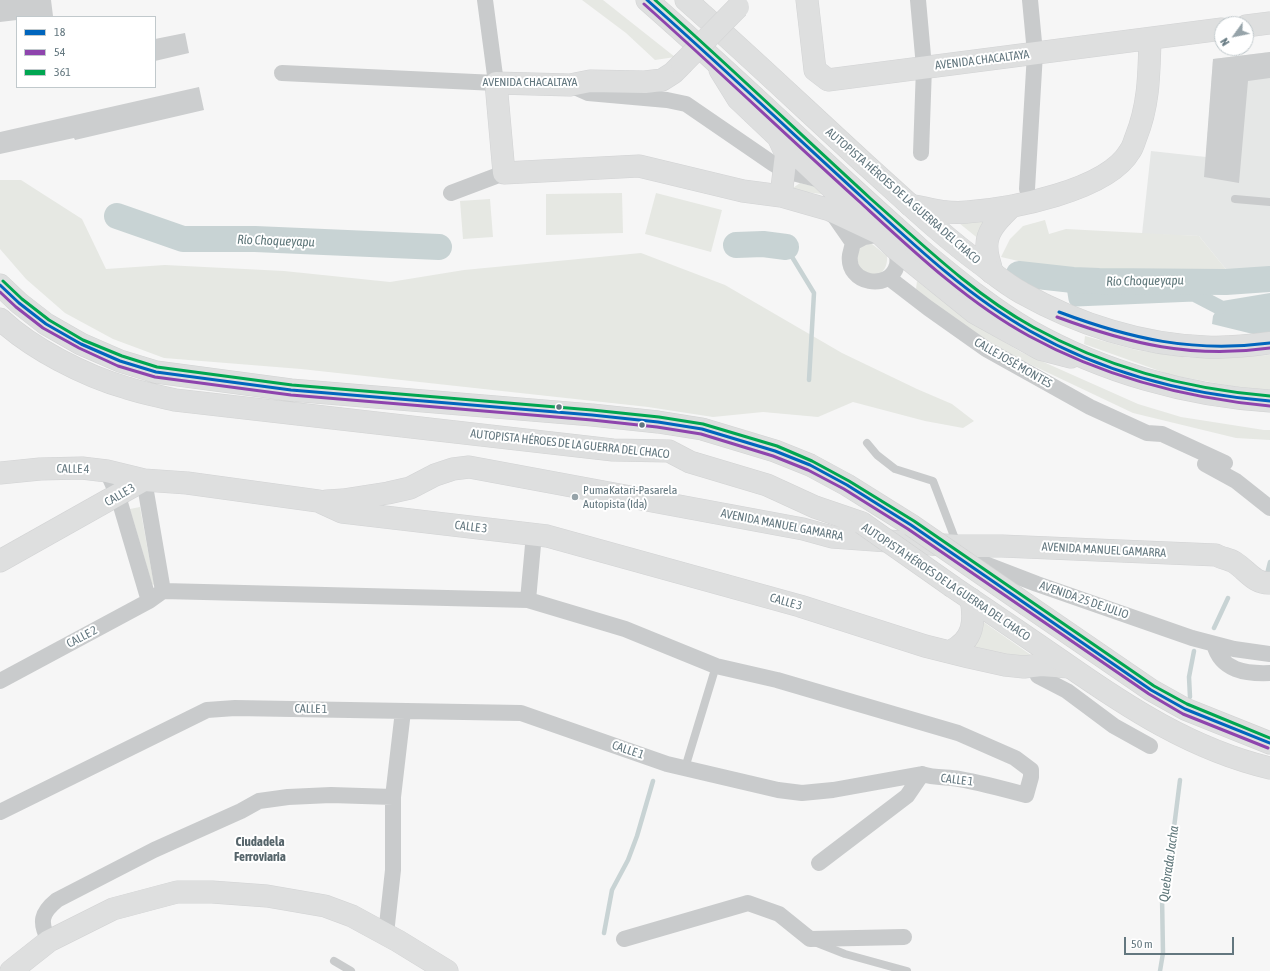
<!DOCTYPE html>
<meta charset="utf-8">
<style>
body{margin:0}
#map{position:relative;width:1270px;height:971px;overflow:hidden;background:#f6f6f6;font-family:"Asap Condensed",sans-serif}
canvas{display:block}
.legend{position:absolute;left:16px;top:16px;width:140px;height:72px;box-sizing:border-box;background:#fff;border:1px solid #c1c9cc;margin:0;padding:5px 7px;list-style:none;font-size:12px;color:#63777f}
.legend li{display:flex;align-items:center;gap:8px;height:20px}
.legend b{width:20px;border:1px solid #c1c9cc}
.north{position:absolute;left:1214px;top:16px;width:40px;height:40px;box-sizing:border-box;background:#fff;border:1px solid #c1c9cc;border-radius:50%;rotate:237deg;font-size:11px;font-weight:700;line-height:16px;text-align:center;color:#63777f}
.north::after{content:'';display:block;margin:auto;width:14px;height:18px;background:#96a3a9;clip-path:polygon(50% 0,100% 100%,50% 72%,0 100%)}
.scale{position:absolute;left:1124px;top:937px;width:110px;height:18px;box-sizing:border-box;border:2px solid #63777f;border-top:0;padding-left:5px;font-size:12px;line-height:14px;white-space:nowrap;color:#63777f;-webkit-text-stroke:3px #fff;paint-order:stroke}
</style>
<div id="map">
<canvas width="1270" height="971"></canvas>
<ul class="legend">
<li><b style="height:5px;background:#0065bd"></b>18</li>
<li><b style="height:5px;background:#8e44ad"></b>54</li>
<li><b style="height:5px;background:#00a651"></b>361</li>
</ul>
<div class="north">N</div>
<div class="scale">50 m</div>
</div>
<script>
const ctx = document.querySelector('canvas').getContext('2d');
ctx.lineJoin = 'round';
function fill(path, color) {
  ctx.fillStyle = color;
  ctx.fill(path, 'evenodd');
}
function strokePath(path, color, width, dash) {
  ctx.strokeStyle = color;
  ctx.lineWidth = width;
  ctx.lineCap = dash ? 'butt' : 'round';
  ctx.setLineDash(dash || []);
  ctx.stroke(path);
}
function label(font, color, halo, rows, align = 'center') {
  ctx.font = font + ' "Asap Condensed",sans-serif';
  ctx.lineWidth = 4;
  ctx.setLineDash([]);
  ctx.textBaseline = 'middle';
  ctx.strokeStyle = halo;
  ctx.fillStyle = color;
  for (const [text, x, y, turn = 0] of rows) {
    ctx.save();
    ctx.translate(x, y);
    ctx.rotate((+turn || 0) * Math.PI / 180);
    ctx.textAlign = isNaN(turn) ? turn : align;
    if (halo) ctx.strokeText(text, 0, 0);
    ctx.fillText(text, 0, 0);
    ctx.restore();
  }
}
const built = new Path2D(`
 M1270,52V268L1229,273L1199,236L1142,234L1151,151L1206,157L1213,59Z`);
const green = new Path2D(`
 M582,0H603L675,57L655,60L626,33Z
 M0,180H21L82,219L106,269L165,265L284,271L390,282L464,270L641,253L725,285L842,353L917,389L952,404L974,421L963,428L925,421L853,402L818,417L763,412L713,417L648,407L301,369L164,358L113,339L65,313L26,279L0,249Z
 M800,183L820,188L829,195L790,190Z
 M622,193L623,233L546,235V194Z
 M656,193L722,210L711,252L645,234Z
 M490,199L493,237L463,239L460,201Z
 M988,214L980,240L949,215Z
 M1045,220L1049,234L1066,229L1199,236L1229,273L1137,270L1083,271L1040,266L1001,257L1010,239L1023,226Z
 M866,244H872L887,256C888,264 884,276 873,275C869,274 865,272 861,271C857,258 853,252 866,244Z
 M917,281L968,320L1021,352L1138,404L1181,417L1264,430H1270V440L1236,438L1133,413L998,349L961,325L916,289Z
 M1085,336L1136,350L1189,358L1270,355V390L1249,389L1171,375L1084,344Z
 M140,507L154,584L153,585L152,584L130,509Z
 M982,621L1031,655L1029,657H1018L971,646Z`);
const water = new Path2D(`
 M1270,293V334L1257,335L1212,324L1213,316L1222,301Z`);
const stream = new Path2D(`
 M786,247L814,293L809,380
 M1263,575L1267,574L1270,562
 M1214,628L1228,598
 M1190,697L1189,677L1194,651
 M604,933L612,890L628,860L637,836L653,781
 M1160,971L1163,953L1162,896L1168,875L1180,780`);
const canal = new Path2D(`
 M1073,280L1076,299L1194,294L1219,307`);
const river = new Path2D(`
 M117,216L183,239H255L439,247
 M736,245L763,244L786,247
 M1019,274L1073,280L1099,281L1226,282L1270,279`);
const building = new Path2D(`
 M0,0H51L53,16L17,17V20L0,22Z
 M185,33L189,53L155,61V39Z
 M1270,52V78L1248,81L1239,183L1204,177L1213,59Z
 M199,87L204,110L75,140L74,138L0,154V132Z`);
const lane = new Path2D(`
 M1235,199L1270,202
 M867,443L877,455L895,469L933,481L957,544
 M685,768L716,666
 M817,943L845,954L907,971
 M334,961L351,971`);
const street = new Path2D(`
 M918,0L924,67L921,153
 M282,73L496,83L485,0
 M570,85L588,93L667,100L686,104L772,163L785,171L824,181
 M1027,189L1035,53L1030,0
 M451,193L504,173
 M830,210L853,243
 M881,234L864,237L853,243C852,247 851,251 850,255C846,284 890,292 897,265C898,261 897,254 897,250
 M889,278L928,308L986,349L1090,407L1147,433L1162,434L1225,463
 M1205,464L1236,481L1270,508
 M107,471L118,496L149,601
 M144,480L163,591
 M969,553L985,564L1037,584L1192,638L1234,649L1270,654
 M528,600L534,534
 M1214,644C1221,671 1246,674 1270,673
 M1034,665L1038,676L1067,691L1114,726L1150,746
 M0,681L149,601L163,591
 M0,812L207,710L235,708L521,713L667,764L778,790L802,793L833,790L922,774C934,778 947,777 959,779C982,783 1004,789 1026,795L1031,777V770L1015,758L958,733L777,680L716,666L625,629L528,600L163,591
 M819,863L907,796L922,774
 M386,934L393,870V797L403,711
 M624,939L748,903L779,914L810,939L904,937
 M49,941C39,922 41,913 57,900L154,850L241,811L259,801L288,797L331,795L393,797`);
const secondary = new Path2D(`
 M807,0L815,70L828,80L1222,29
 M1246,26L1270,23
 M682,64L673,73L662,80L645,82L590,81L570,85L496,83L504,173L639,166L743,191L781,196L830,210L881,234
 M720,70L738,99L897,250L975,313L1040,349L1071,357
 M779,139L786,154L781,196
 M910,205C929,209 948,214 967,212C1010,209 1107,191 1130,151C1133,147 1134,142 1136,137C1149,105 1149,74 1150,39
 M992,273C991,265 987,257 987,249C985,231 1000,218 1011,207
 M0,473L40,469L82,468L107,471L144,480L187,483L318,501L342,512L547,536L800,606L925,646L969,657L1005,665L1024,667L1041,665L1069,667
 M327,501L343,500L388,493L410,488L435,475L453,469L469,467L803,529L832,537L958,546H1002L1216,555C1221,558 1229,559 1234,562C1247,570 1254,584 1270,583
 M0,561L144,480
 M951,651C974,640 975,621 971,599
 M11,971L49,941L113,909L177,892H212L267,896L325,906L352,916L398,941L447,971`);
const highway = new Path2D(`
 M647,0C712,57 775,116 838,175C866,201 895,227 923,252C957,280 992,309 1030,331C1103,372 1187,396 1270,401
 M686,0C747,54 806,110 866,165C904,199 940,234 981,264C994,274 1007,285 1022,293C1077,324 1142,345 1206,347C1228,348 1249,346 1270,343
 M0,285L19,303L46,324L81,344L120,361L156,372L291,390L592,415L658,422L702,429L775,451L810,465L847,485L911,525
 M0,319C32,349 85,376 127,388C142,393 159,396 175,400L613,450L669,451L690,462L767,485L815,507L862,523
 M953,587C990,612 1027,637 1063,662C1127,707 1193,750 1270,768
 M1027,605L1151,690L1185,709L1270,743`);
const secondaryBridge = new Path2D(`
 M682,64L738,7`);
const highwayBridge = new Path2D(`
 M862,523L953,587
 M911,525L1027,605`);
const bus1 = new Path2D(`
 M647,0C720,65 791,132 863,198C915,246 969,297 1030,331C1104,373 1186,394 1270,401
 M0,285L19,303L46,324L81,344L120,361L156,372L291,390L592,415L658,422L702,429L775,451L810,465L847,485L911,525L1151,690L1185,709L1270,743
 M1059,312C1131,339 1193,353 1270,343`);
const bus2 = new Path2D(`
 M644,4C717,69 788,137 861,203C912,250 968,303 1029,336C1104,377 1185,398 1270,406
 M0,292L16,307L43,328L79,348L118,366L155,377L291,395L592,420L657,427L701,434L773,456L808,470L844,489L908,529L1149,694L1183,714L1268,748
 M1057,317C1130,344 1192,359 1270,348`);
const bus3 = new Path2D(`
 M655,0C728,65 799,133 871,199C922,244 973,294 1033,327C1107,368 1187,389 1270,396
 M3,281L22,299L49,320L83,340L122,356L157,367L292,385L592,410L659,417L703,424L777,446L812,461L849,481L914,521L1154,686L1187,704L1270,738`);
const markers = [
 [559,407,3.5,"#63777f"],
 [642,425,3.5,"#63777f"],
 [575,497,4,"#96a3a9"]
];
const streetNames = [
 ["AVENIDA CHACALTAYA",982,60,-7],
 ["AVENIDA CHACALTAYA",530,82],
 ["AUTOPISTA HÉROES DE LA GUERRA DEL CHACO",903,196,41],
 ["CALLE JOSÉ MONTES",1013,363,30],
 ["AUTOPISTA HÉROES DE LA GUERRA DEL CHACO",570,444,6],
 ["CALLE 4",73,469,1],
 ["CALLE 3",120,495,-30],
 ["AVENIDA MANUEL GAMARRA",782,525,11],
 ["CALLE 3",471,527,7],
 ["AVENIDA MANUEL GAMARRA",1104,550,3],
 ["AUTOPISTA HÉROES DE LA GUERRA DEL CHACO",946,582,34],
 ["AVENIDA 25 DE JULIO",1084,600,19],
 ["CALLE 3",786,602,16],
 ["CALLE 2",82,637,-28],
 ["CALLE 1",311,709,1],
 ["CALLE 1",628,750,19],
 ["CALLE 1",957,780,7]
];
const poiNames = [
 ["PumaKatari-Pasarela",583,490],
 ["Autopista (Ida)",583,504]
];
const waterNames = [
 ["Río Choqueyapu",276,241,2],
 ["Río Choqueyapu",1145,281,-1],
 ["Quebrada Jacha",1169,864,-82]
];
const neighbourhoodNames = [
 ["Ciudadela",260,842],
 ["Ferroviaria",260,857]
];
fill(built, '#e5e7e6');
fill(green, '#e6e8e3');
fill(water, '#c8d3d4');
strokePath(stream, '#c8d3d4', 4.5);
strokePath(canal, '#c8d3d4', 15);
strokePath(river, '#c8d3d4', 26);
fill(building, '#cccecf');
strokePath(secondary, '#d2d3d4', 23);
strokePath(highway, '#d2d3d3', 23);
strokePath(lane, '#c9cbcc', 8);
strokePath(street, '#c9cbcc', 16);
strokePath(secondary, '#dedfdf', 22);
strokePath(highway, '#dedfdf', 22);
strokePath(secondaryBridge, '#d2d3d4', 23, []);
strokePath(highwayBridge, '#d2d3d3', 23, []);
strokePath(secondaryBridge, '#dedfdf', 22);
strokePath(highwayBridge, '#dedfdf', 22);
strokePath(bus1, '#0065bd', 3);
strokePath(bus2, '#8e44ad', 3);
strokePath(bus3, '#00a651', 3);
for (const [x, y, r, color] of markers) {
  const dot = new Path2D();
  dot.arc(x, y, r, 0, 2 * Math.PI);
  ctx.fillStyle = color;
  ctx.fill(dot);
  strokePath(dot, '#fff', 1.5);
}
label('12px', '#63777f', '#fff', streetNames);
label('12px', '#63777f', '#fff', poiNames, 'left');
label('italic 13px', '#5e7679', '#fff', waterNames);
label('bold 13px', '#55646a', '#fff', neighbourhoodNames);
</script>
